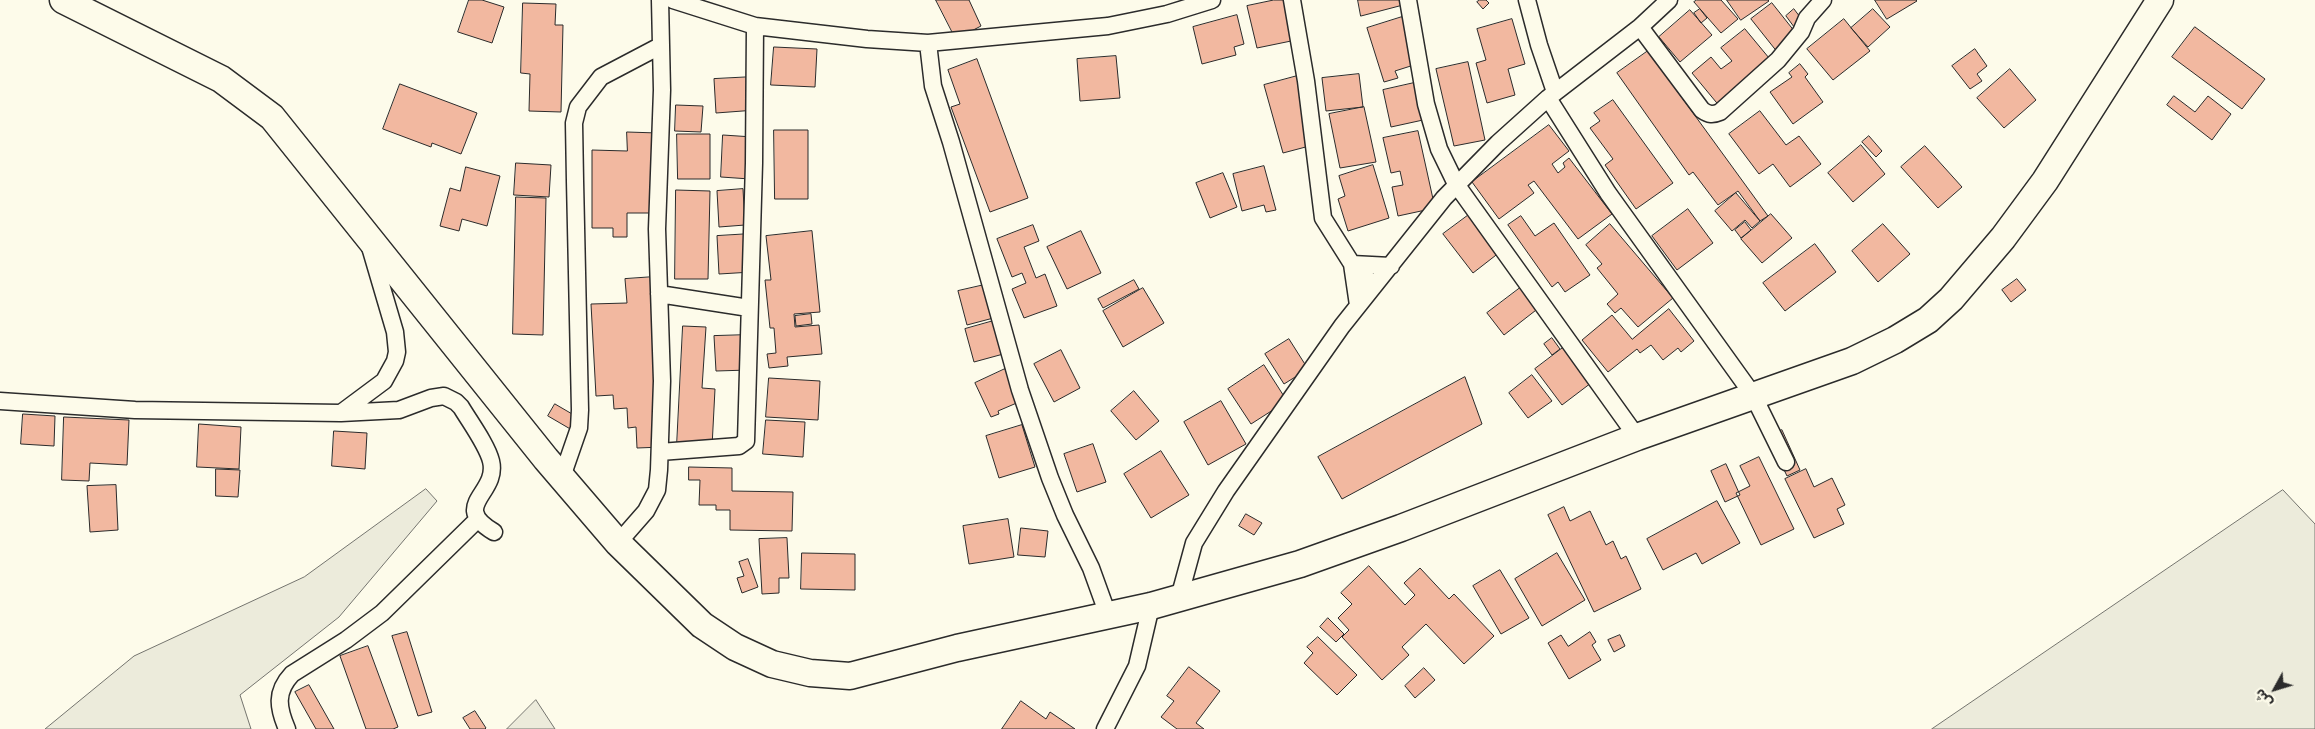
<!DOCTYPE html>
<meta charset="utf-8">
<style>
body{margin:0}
#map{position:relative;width:2315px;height:729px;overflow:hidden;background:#fdfbea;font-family:Commissioner,"Noto Sans Arabic",sans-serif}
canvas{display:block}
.north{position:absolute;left:2250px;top:664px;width:50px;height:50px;-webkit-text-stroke:4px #fdfbea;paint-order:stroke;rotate:231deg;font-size:14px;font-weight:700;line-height:20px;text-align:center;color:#2b2b2b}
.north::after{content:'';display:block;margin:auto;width:18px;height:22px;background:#2b2b2b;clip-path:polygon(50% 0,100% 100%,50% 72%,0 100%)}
</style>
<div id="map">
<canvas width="2315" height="729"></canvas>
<div class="north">ش</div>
</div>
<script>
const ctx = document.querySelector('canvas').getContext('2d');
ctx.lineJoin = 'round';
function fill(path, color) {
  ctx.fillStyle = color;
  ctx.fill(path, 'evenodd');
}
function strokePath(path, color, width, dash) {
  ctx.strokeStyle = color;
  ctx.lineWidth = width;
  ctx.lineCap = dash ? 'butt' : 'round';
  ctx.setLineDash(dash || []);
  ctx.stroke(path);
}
const green = new Path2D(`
 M426,489L437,501L339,617L240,695L251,729H45L134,656L304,577Z
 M2283,490L2315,524V729H1932Z
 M536,700L555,729H507Z`);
const building = new Path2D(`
 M469,0H482L504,7L492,43L458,32Z
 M936,0H969L981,26L956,39Z
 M1274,0H1287L1296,40L1257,48L1247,6Z
 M1358,0H1402L1403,5L1361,16Z
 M1480,0H1486L1489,3L1483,9L1477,2Z
 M1697,0H1721L1738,19L1721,33L1694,2Z
 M1727,0H1768L1769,1L1741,20Z
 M1875,0H1916L1917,1L1887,19Z
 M523,3L556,4L555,25H563L561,112L529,111L530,74L521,73Z
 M1772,3L1799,37L1778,53L1751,19Z
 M1700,9L1707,18L1701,23L1694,13Z
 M1794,9L1806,25L1797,31L1786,16Z
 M1873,9L1890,27L1868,47L1851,28Z
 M1690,10L1712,35L1680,62L1659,37Z
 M1237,15L1244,44L1234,47L1236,55L1202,64L1193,27Z
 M1402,17L1417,64L1395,71L1398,78L1384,82L1367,28Z
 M1512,19L1525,64L1508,69L1515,95L1487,103L1476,63L1486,60L1477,29Z
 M1844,19L1870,51L1833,80L1807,49Z
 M2195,27L2265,79L2242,109L2172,57Z
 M1745,29L1774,64L1721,108L1692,73L1711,57L1721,69L1732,61L1721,48Z
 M774,47L817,49L815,87L771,85Z
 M1975,49L1987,66L1977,74L1982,81L1970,89L1952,66Z
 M1648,51L1768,216L1760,221L1738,191L1718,205L1693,172L1689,175L1617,73Z
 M1116,56L1120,98L1080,101L1077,59Z
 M977,59L1028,198L990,212L951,107L960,104L948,70Z
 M1468,62L1485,140L1454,146L1436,69Z
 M1800,64L1808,74L1805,77L1823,102L1793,124L1770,92L1792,77L1789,73Z
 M2010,69L2036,100L2004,128L1977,98Z
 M1359,74L1363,107L1326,111L1322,78Z
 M1301,75L1317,144L1283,153L1264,85Z
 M753,77L756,110L716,113L714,79Z
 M1414,83L1423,120L1391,127L1383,90Z
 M400,84L477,113L461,154L432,143L431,147L383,129Z
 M2174,96L2195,112L2208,96L2231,114L2212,140L2167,105Z
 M1613,100L1673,183L1636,209L1605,165L1613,159L1590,128L1600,121L1594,113Z
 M676,105L703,106L701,132L675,131Z
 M1364,107L1376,162L1340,168L1329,114Z
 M1760,111L1786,145L1799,136L1821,164L1790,187L1773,164L1759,174L1729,134Z
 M1549,125L1569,151L1552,164L1558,173L1565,167L1563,163L1569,158L1612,214L1578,239L1534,181L1528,185L1534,193L1499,219L1472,182Z
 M774,130H808V199H775Z
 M1418,131L1435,208L1398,216L1392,187L1403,185L1400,171L1391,173L1383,138Z
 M627,132L658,133V213H627V237H613V228H592V150L627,151Z
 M677,134H710V179H678Z
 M723,135L753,137L750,179L721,177Z
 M1869,136L1882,151L1876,157L1862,142Z
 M1861,145L1885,174L1853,202L1828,173Z
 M1925,146L1962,187L1938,208L1901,167Z
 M516,163L551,165L549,197L514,195Z
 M1373,165L1389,218L1348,231L1338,199L1345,196L1339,176Z
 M1264,166L1276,210L1266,212L1264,205L1242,211L1233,174Z
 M466,167L500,176L487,226L462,219L459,231L440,226L450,188L460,191Z
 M1223,173L1237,207L1210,218L1196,183Z
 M743,189L745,225L719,227L717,191Z
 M676,190L710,191L708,279H675Z
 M1736,193L1760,221L1752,228L1745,220L1732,231L1715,211Z
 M516,197L546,198L543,335L513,334Z
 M1688,209L1713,243L1677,270L1652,236Z
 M1470,214L1500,252L1473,273L1443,234Z
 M1771,214L1792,238L1762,263L1741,239Z
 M1521,216L1535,236L1554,223L1590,275L1565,292L1558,282L1552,287L1508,225Z
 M1745,222L1751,230L1741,238L1735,230Z
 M1610,224L1673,298L1638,327L1621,308L1615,313L1607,304L1618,294L1597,268L1602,264L1586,245Z
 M1883,224L1910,254L1878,282L1852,251Z
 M1033,225L1039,241L1024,247L1036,278L1045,274L1057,306L1024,318L1012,289L1026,283L1022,273L1012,277L997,239Z
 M812,231L820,312L794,314L795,327L819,325L822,354L787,357L788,366L769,368L767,354L776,353L774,328H770L765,280H771L766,236Z
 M1081,231L1101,273L1067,289L1047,247Z
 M750,234L752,272L719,274L717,236Z
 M1815,244L1836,272L1785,311L1763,283Z
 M654,277L663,447L637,448L636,427L628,428L627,408L614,409L613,395L596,396L591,304L627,303L625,279Z
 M2017,279L2026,290L2011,302L2002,290Z
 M1134,280L1139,289L1103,308L1098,299Z
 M993,283L1001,316L967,325L958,291Z
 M1524,285L1540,307L1504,335L1487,313Z
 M1143,288L1164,323L1123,347L1103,311Z
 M1669,309L1694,341L1681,352L1678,348L1663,360L1651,345L1640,353L1637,349L1608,372L1582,340L1612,315L1632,339Z
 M811,314L812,324L796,326L795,316Z
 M997,320L1007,353L974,362L965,329Z
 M683,326L706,327L702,388L715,389L712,447L677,445Z
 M748,335L749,370L716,371L714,336Z
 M1552,338L1560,349L1552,355L1544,344Z
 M1289,339L1308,369L1284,384L1265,354Z
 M1564,347L1591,383L1562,405L1535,369Z
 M1061,350L1080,388L1054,402L1034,364Z
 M1264,365L1287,401L1251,424L1228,389Z
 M1005,369L1019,402L998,411L999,414L991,417L975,383Z
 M1532,375L1552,401L1528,418L1509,393Z
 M1465,377L1482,424L1342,499L1318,457Z
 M769,378L820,381L818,420L766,417Z
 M1134,391L1159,421L1136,440L1111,411Z
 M1221,401L1246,444L1208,465L1184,422Z
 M555,404L579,418L572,430L548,416Z
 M23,414L55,416L54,446L21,444Z
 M64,417L129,420L127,465L90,463L89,481L62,480Z
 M766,420L805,422L803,457L763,454Z
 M199,424L241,427L239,469L197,467Z
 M1022,425L1035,467L999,478L986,436Z
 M1782,430L1800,470L1787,476L1768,436Z
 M334,431L367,433L365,469L332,466Z
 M1093,444L1106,482L1077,492L1064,454Z
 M1161,451L1189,495L1151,518L1124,474Z
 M1759,457L1794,529L1761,545L1736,493L1750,486L1740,466Z
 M1726,464L1740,495L1725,502L1711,471Z
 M689,467L732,468V491L793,492L792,531L730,530V510H716V505H699L700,480H689Z
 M216,469L240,470L238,497L216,496Z
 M1806,469L1814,487L1832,478L1845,505L1837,509L1844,524L1814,538L1785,479Z
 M116,485L118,530L90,532L87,486Z
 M1717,501L1740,543L1702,564L1696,553L1663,570L1647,539Z
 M1564,507L1570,521L1590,511L1606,545L1613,541L1621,559L1626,556L1641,589L1594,612L1548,515Z
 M1246,514L1262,523L1254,535L1239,526Z
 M1008,519L1014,557L969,564L963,526Z
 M1021,528L1048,531L1045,557L1018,555Z
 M787,538L789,578H779V593L762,594L759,539Z
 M802,553L855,554V590L801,589Z
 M1557,553L1585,600L1542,626L1515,579Z
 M748,559L758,587L742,593L737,578L744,576L739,562Z
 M1369,566L1405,605L1415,595L1404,583L1420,568L1449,599L1454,594L1494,636L1464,664L1426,624L1402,647L1409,655L1382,680L1342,637L1349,630L1338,618L1352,604L1341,593Z
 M1500,570L1529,618L1501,634L1473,586Z
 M1328,618L1344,634L1336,642L1320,627Z
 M407,632L432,712L418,716L392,636Z
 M1590,632L1596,642L1592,645L1601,660L1569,679L1548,643L1561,635L1568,646Z
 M1620,635L1625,646L1614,652L1608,640Z
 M1318,637L1357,675L1337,695L1304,663L1313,653L1307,647Z
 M368,646L398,727L393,729H366L340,656Z
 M1189,667L1220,691L1196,723L1204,729H1177L1161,717L1174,701L1167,696Z
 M1424,668L1435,680L1415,698L1405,686Z
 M309,685L330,722L334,729H316L295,692Z
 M1021,701L1046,719L1050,712L1075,729H1002Z
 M475,711L486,728L485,729H470L463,718Z`);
const street = new Path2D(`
 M673,0L755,26L867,39L928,43L1108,26L1167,14L1212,0
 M1292,0L1306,81L1323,218L1352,264L1374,286
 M1408,0L1426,104L1439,149L1456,184L1637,437
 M1527,0L1539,45L1555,92
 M1640,27L1702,110C1709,115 1713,115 1720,112L1778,60L1801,32L1807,18L1823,0
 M928,43L933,86L951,142L1020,390L1050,478L1065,515L1091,568L1108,615
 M1548,98L1608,193L1753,395L1786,462
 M1352,264L1358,305
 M1352,264L1391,266
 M659,294L749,308
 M0,401L135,410L341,413L399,410L431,398L444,396L456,402L461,407C470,422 487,445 491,461C499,494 449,505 494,532
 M341,413L384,381L395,361L397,352L395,332L370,247
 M660,452L739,446L746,441L754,163L755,26
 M562,477L579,428L580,410L575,181L574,123L578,107L601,77L660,46
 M618,543L646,511L657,490L659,470L662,381L657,229L662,90L660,0
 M1179,598L1194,543L1226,491L1342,326L1444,198L1498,143L1548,98L1640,27L1669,0
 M287,729C278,708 275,692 292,674L346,640L382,613L477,520
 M1105,729L1137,666L1151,606`);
const primary = new Path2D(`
 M63,0L221,79L272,117L546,459L618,543L702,625L735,647L772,664L810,673L850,676L957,648L1151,606L1300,564L1401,528L1637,437L1852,361L1895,340L1928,320L1951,299L2003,238L2045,181L2160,0`);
fill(green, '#ecebdb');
strokePath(green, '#74746e', 1);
fill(building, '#f2b8a0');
strokePath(building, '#2b2b2b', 1);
strokePath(street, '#2b2b2b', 19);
strokePath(primary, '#2b2b2b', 29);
strokePath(street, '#fdfbea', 16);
strokePath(primary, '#fdfbea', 26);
</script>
